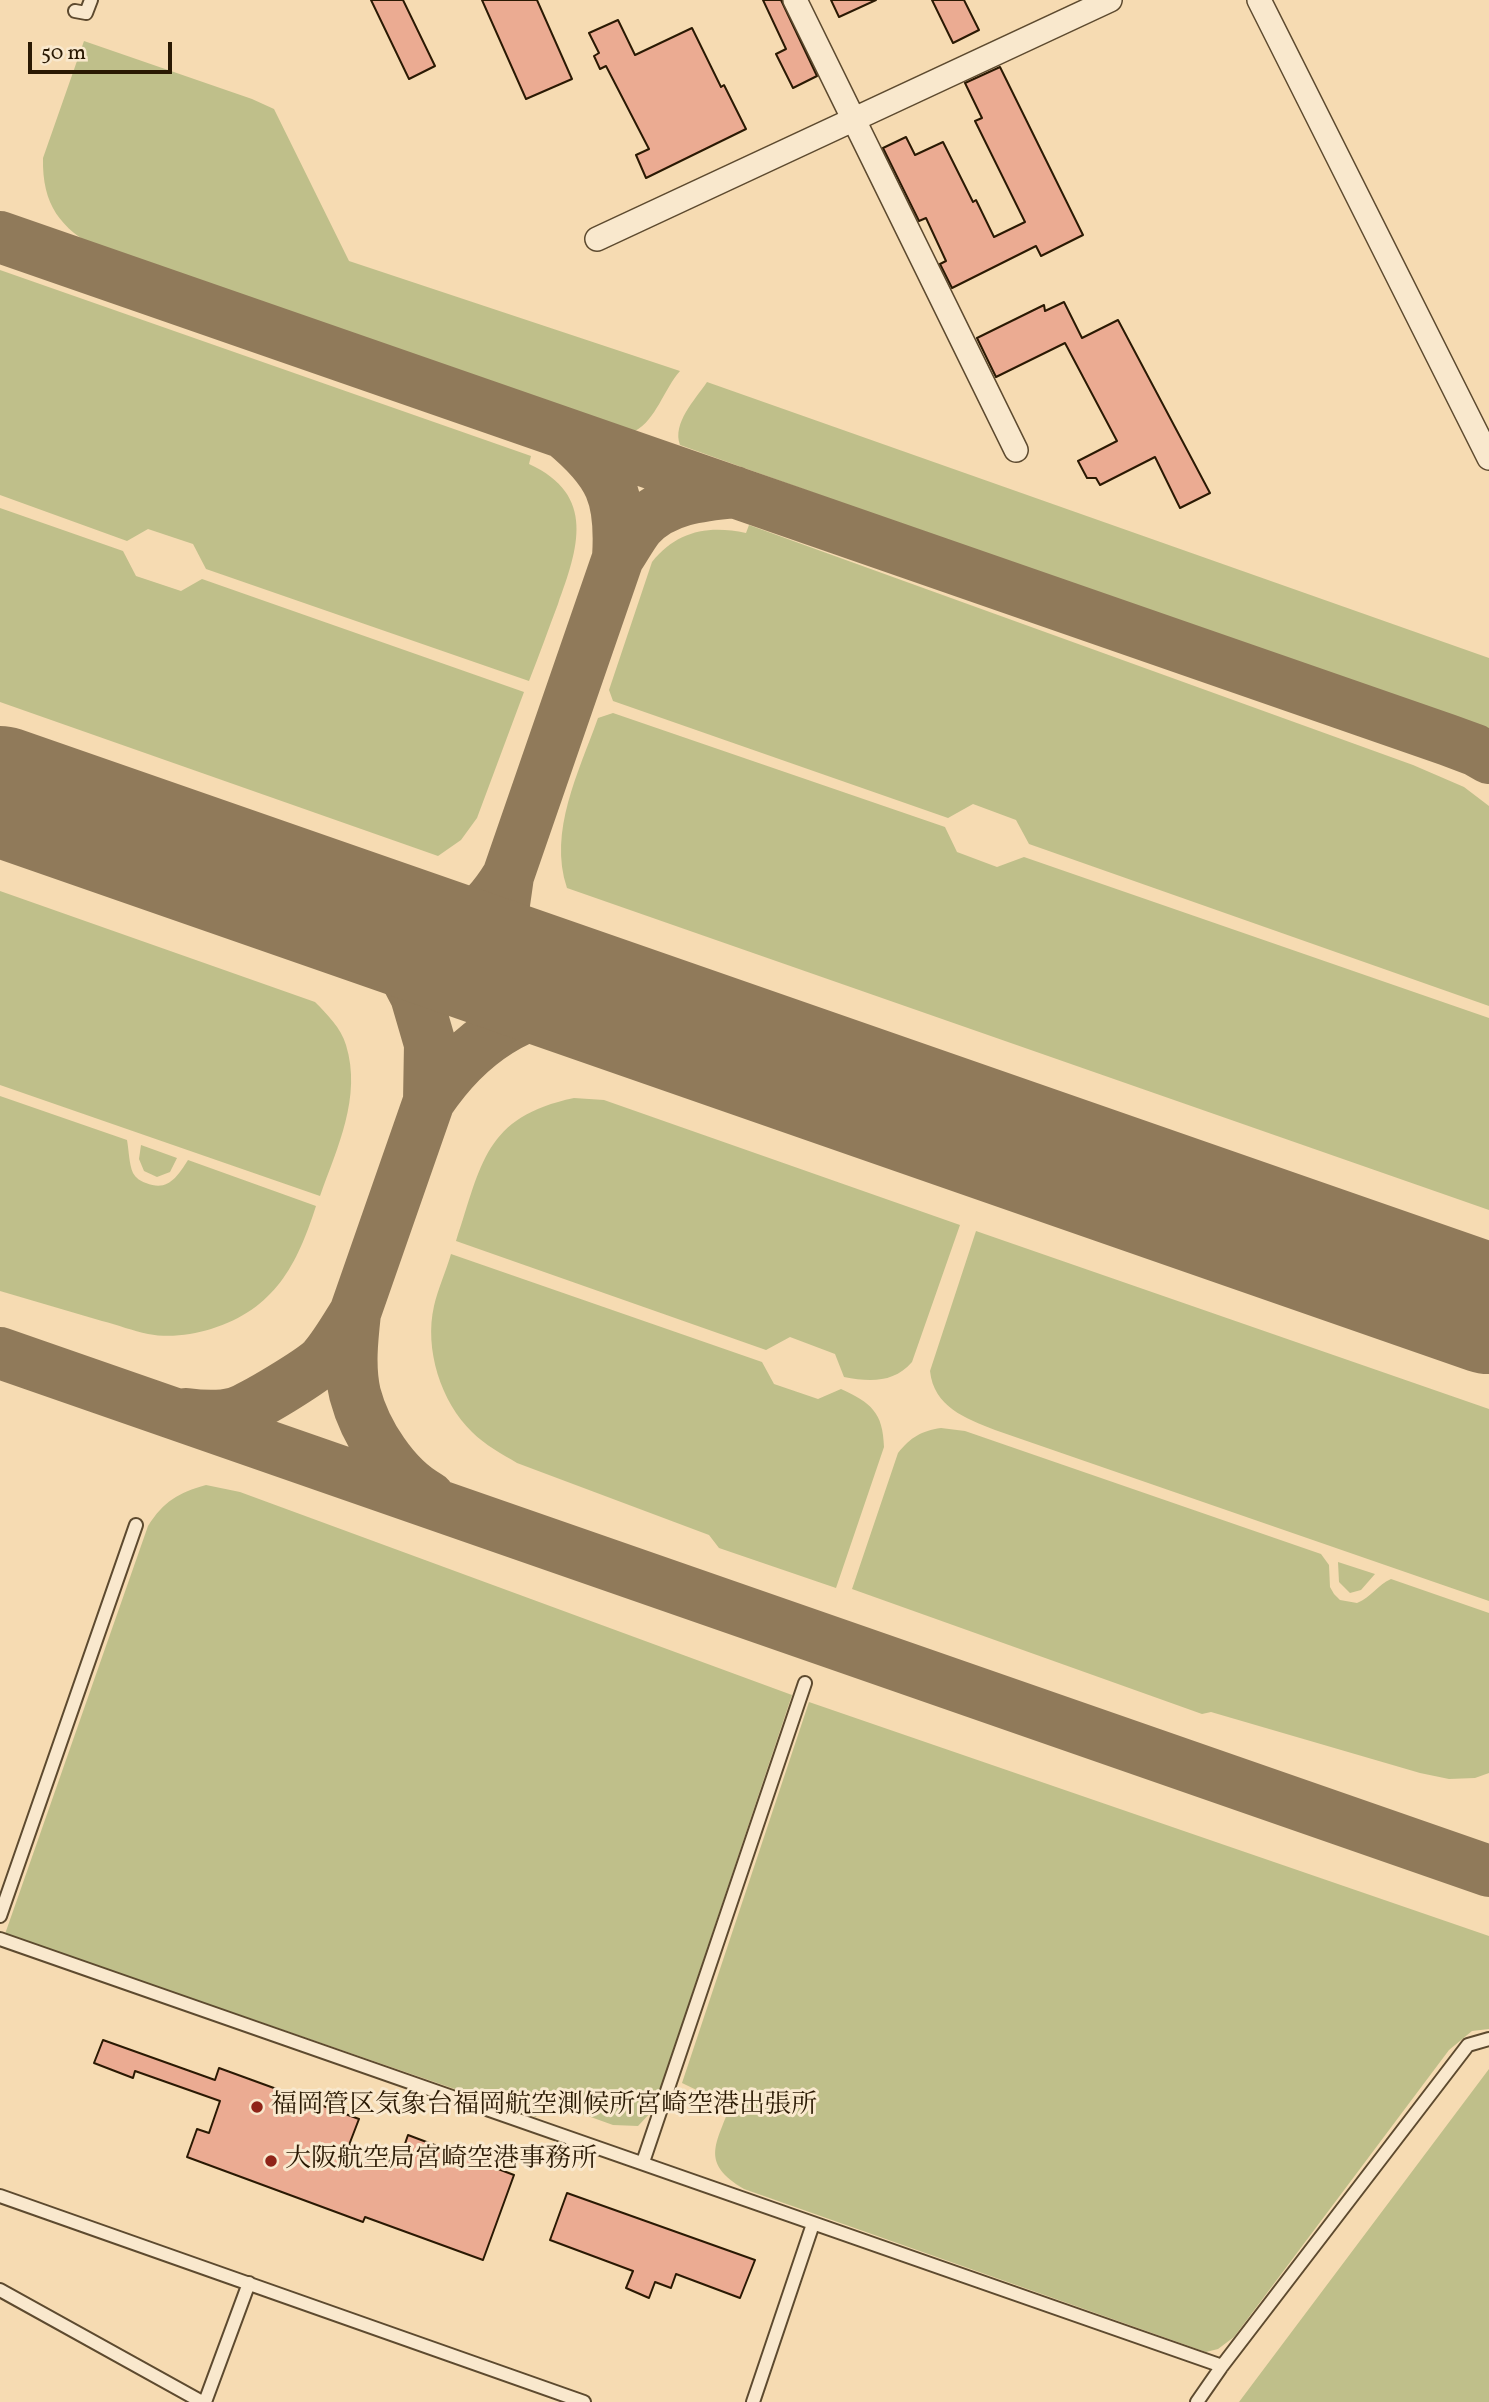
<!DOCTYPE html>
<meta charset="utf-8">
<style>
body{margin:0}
#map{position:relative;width:1489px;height:2402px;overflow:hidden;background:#f6dbb2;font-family:Vollkorn,serif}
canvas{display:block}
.scale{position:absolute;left:28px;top:42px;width:144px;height:32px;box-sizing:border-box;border:4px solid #2a1903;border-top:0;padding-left:9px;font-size:21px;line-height:24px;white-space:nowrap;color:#2a1903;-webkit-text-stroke:5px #f9e8cd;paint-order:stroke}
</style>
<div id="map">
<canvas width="1489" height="2402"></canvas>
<div class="scale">50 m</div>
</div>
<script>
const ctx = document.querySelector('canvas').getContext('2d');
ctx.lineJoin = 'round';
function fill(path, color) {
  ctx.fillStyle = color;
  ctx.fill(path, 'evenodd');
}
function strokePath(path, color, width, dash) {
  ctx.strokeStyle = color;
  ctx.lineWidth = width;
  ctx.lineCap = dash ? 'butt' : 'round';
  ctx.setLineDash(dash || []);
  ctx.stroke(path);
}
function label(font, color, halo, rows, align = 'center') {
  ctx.font = font + ' Vollkorn,"Noto Serif JP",serif';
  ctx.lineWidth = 6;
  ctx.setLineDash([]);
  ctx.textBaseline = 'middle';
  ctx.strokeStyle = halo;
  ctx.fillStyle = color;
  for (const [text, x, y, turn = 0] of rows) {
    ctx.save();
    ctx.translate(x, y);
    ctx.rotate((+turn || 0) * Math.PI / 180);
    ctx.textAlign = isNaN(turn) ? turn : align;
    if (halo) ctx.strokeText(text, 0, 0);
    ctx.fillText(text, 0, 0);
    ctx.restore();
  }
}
const green = new Path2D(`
 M84,41L252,99L274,109L349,261L680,371C664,389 656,420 635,431L100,250C60,228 42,205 43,158Z
 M0,270L531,456L529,464C597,495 578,549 558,604C548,630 539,656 529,681L206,569L193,544L148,529L127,541L0,495Z
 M707,382L1489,658V738L1444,718L680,445C672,423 695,400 707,382Z
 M0,508L123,551L136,576L181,591L202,579L524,692L477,818L461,840L438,856L0,702Z
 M749,525L1413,765L1464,787L1489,806V1006L1029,844L1016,820L973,804L948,818L613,701L609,690L652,562C677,531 708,525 746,533Z
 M613,713L945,827L957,852L997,867L1024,857L1489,1018V1210L567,888C548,831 579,772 598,718Z
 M0,891L315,1002C327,1014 341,1028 346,1045C362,1097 337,1148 320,1196L0,1085Z
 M0,1096L127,1140C129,1151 129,1164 133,1173C136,1178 140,1181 146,1183C168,1192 177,1177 188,1160L316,1206C297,1265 275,1309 211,1329C191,1335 169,1338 148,1334C133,1331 118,1325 102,1321C68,1311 34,1301 0,1291Z
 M574,1098L604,1100L960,1225L912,1362C894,1383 870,1382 844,1377L835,1354L790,1337L766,1350L456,1241C482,1164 484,1117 574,1098Z
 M141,1145L177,1158L170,1172L157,1177L144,1171L139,1159Z
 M976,1231L1489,1409V1601L995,1430C965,1418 934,1407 930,1371Z
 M451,1254L762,1362L774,1384L818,1399L841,1389C871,1403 883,1412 884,1447L836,1588L719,1548L709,1535L517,1463C502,1454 485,1445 472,1432C441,1402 424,1349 434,1306C438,1289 446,1271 451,1254Z
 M941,1428L965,1431L1321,1554L1329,1565L1330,1587L1334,1594L1340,1600L1357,1603C1372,1597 1377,1585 1391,1579L1489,1613V1773L1475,1778L1449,1779L1420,1773L1211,1712L1202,1714L852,1589L898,1453C911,1437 921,1431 941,1428Z
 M206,1485L240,1492L792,1695L653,2110L638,2126L613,2125L546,2101L536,2117L5,1934L148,1526C164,1501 178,1493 206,1485Z
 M1338,1562L1375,1574L1361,1590L1350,1593L1339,1582Z
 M809,1702L1489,1936V2029L1472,2031L1449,2050L1234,2337L1218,2349L1206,2352L744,2189C700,2163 716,2145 730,2106L682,2083Z
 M1489,2069V2402H1239Z`);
const taxiway = new Path2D(`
 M0,237L1448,740L1475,750L1489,758
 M618,558C625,548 631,536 639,526C663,499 702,495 735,492
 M508,876L503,911L515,946L527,963L544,976L581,992
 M391,927C448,938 477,927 508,876L618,558C622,497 611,472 564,433
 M429,1101C466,1046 523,1001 593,1007C609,1009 625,1012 641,1015
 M355,1313C352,1340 349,1368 355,1394C365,1432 394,1478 429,1497
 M0,1353L1489,1871
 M186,1414C202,1416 220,1417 235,1413C249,1410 314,1370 324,1359C336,1345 345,1329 355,1313L429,1101L430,1044L416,996L404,973L387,951L367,931L316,900`);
const runway = new Path2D(`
 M0,791L1489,1309`);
const building = new Path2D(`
 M371,0H403L435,66L409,79Z
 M482,0H537L572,79L526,99Z
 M763,0H781L817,76L793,88L776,54L786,49Z
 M831,0H876L839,17Z
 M932,0H964L979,30L953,43Z
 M618,20L635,55L692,28L721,87L724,85L746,129L646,178L636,155L649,149L606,66L600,69L594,56L599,53L589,33Z
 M1000,67L1083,235L1041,256L1036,246L952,288L940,264L946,261L926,218L919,221L883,148L906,137L915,155L943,142L973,202L976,200L994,237L1025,222L975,121L982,118L965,83Z
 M1064,302L1082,338L1118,320L1210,493L1180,508L1155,457L1100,485L1096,478H1087L1078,461L1117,441L1065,343L996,377L977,338L1044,305L1045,311Z
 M103,2040L215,2080L219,2068L359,2119L349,2145L398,2164L408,2135L514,2175L483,2260L365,2217L363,2222L187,2157L197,2129L209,2133L220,2101L135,2071L133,2078L94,2063Z
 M567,2193L755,2260L740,2298L676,2274L671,2288L655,2282L649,2298L626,2288L633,2271L550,2240Z`);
const lane = new Path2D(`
 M75,11L86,13L91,0
 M0,1916L136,1525
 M0,1939L1222,2366
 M643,2162L805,1683
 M0,2196L584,2402
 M0,2290L202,2402
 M205,2402L249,2283
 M753,2402L813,2224
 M1197,2402L1222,2366L1468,2045L1489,2039`);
const street = new Path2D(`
 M795,0L1016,450
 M1259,0L1489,458
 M597,239L1110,0`);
const markers = [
 [257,2107,7,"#8f2418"],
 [271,2161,7,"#8f2418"]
];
const poiNames = [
 ["福岡管区気象台福岡航空測候所宮崎空港出張所",271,2107],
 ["大阪航空局宮崎空港事務所",285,2161]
];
fill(green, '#bfbf8a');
strokePath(taxiway, '#907a5a', 52);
strokePath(runway, '#907a5a', 130);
fill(building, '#ebab92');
strokePath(building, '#2a1903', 2);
strokePath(lane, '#5d4a2f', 16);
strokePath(street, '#5d4a2f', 26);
strokePath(lane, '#f9e8cd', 12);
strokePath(street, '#f9e8cd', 23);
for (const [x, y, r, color] of markers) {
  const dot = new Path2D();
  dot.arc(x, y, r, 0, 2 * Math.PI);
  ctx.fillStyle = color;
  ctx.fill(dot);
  strokePath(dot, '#f9e8cd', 2.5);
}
label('26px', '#2a1903', '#f9e8cd', poiNames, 'left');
</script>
